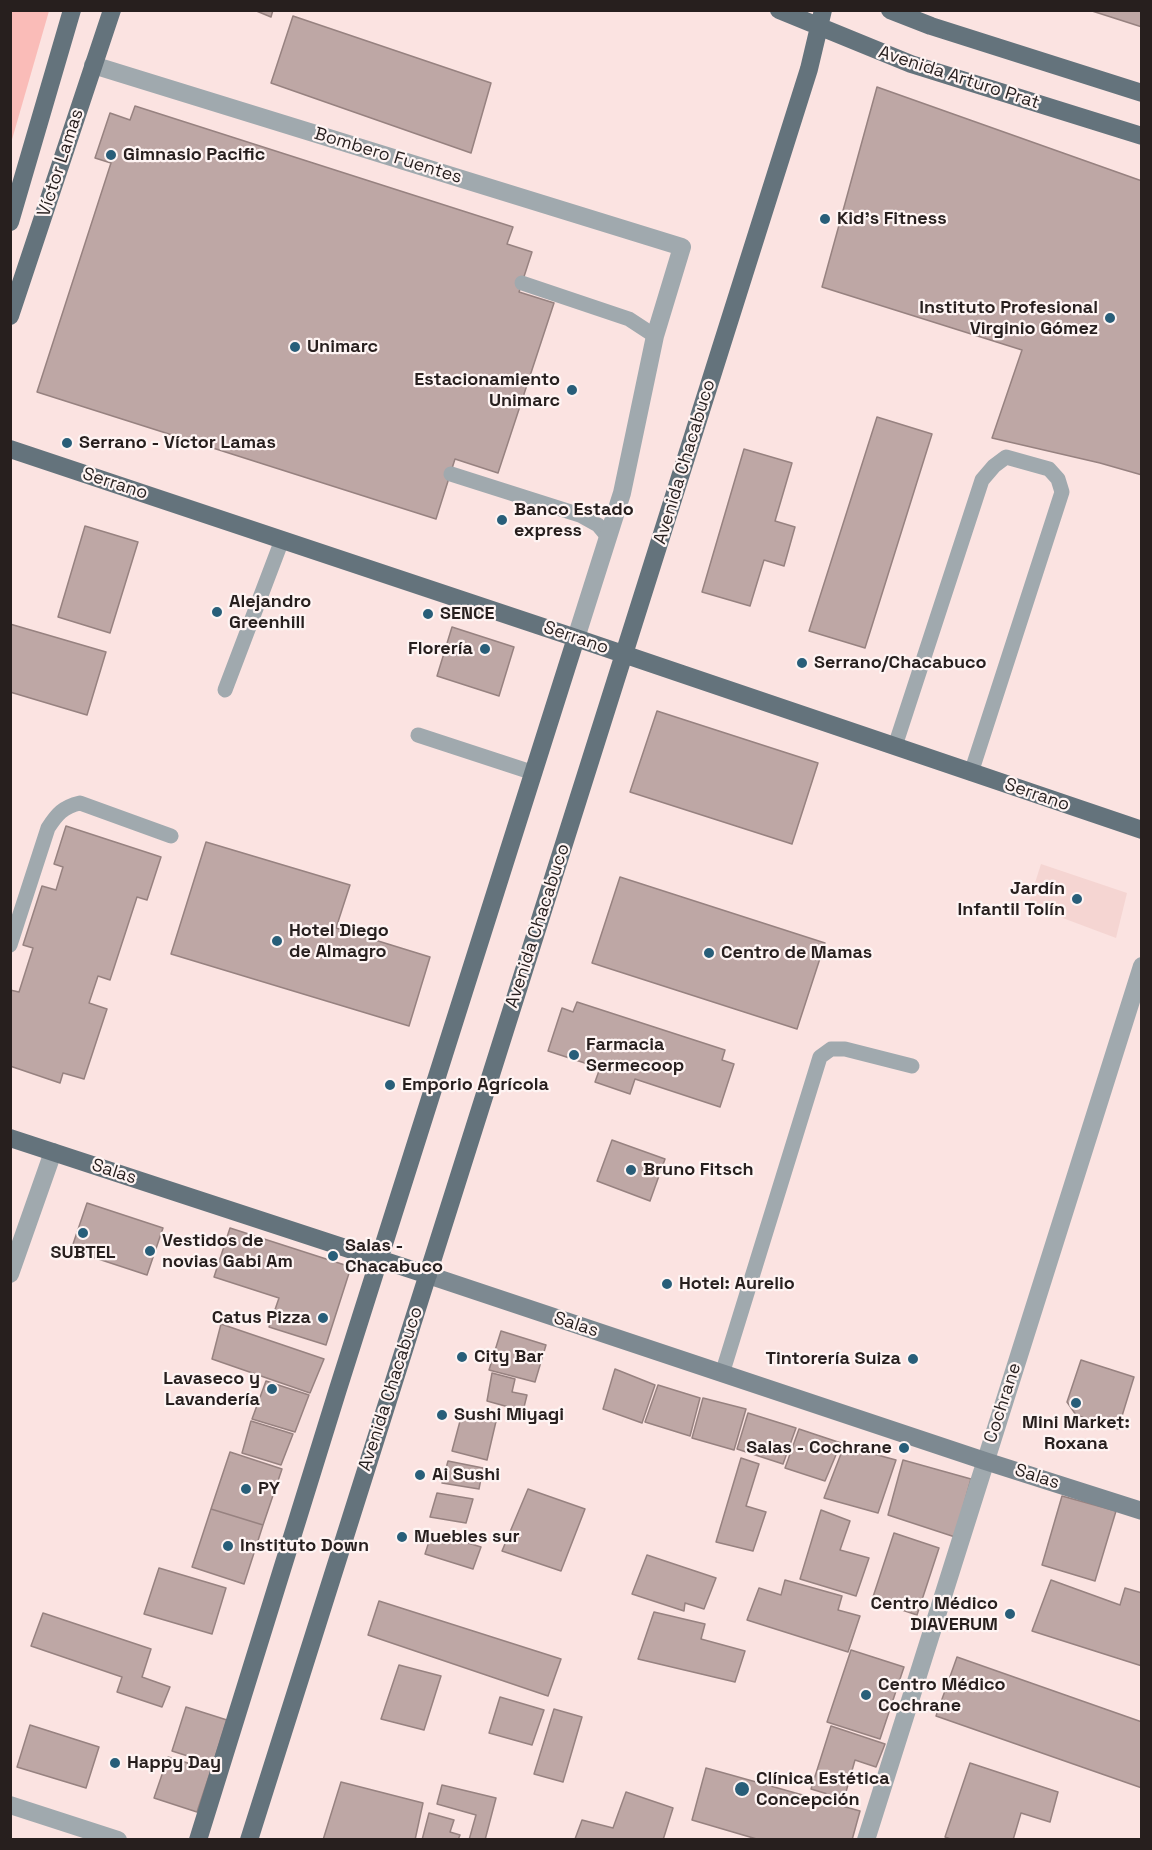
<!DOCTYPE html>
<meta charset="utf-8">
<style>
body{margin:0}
#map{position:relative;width:1152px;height:1850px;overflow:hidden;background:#fbe3e1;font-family:"Space Grotesk",sans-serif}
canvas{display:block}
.frame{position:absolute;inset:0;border:12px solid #271f1e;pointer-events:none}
</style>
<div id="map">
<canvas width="1152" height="1850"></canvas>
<div class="frame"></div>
</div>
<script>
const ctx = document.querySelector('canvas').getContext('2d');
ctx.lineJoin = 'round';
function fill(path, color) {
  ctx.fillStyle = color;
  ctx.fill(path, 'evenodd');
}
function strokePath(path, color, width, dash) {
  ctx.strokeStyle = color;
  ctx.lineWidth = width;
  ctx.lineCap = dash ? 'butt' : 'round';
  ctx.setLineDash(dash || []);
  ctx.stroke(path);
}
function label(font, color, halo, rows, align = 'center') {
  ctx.font = font + ' "Space Grotesk",sans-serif';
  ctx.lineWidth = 4.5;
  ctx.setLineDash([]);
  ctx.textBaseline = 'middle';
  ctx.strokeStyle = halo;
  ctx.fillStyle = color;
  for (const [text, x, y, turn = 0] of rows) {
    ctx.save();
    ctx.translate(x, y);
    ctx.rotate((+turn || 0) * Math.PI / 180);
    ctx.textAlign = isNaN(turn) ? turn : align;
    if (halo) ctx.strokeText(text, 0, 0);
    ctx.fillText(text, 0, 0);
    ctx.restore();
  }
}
const built = new Path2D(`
 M1041,864L1127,893L1116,938L1028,905Z`);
const green = new Path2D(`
 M11,10L49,11L11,143L10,11Z`);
const building = new Path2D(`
 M254,10H273L271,17Z
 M1089,10H1142V27Z
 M293,16L491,83L471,153L271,83Z
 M877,87L1142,181V475L1100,463L992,438L1022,350L822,287Z
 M135,106L513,227L507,244L532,252L519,292L554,303L498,473L455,459L436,519L37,392L111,163L95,158L110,113L130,120Z
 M877,417L932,434L865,648L809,631Z
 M744,449L792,463L775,521L795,527L784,566L764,560L750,606L702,592Z
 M85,526L138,542L110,633L58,617Z
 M10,624L106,652L87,715L10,692Z
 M452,627L514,647L499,696L437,676Z
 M657,711L818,763L792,844L630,792Z
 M66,826L161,857L147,900L137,897L110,980L98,976L89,1003L107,1009L84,1079L63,1073L60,1083L10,1066V990L19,992L33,948L23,945L42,886L56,890L63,867L54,864Z
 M206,842L350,885L336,928L430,957L409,1026L171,954Z
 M620,877L825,943L797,1029L592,963Z
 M577,1002L725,1050L722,1060L734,1064L720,1107L635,1079L630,1094L595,1082L600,1068L548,1051L562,1008L573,1012Z
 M612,1140L665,1159L650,1201L597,1181Z
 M87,1203L163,1228L147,1275L71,1250Z
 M230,1228L351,1267L326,1345L269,1327L279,1298L214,1277Z
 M221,1324L324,1359L310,1393L212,1359Z
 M501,1331L546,1345L535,1382L489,1370Z
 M1081,1360L1134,1377L1118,1429L1076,1415L1067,1402Z
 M615,1369L655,1385L642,1423L603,1409Z
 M492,1373L515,1379L512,1392L527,1395L523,1411L487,1401Z
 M266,1381L309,1395L295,1432L252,1419Z
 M658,1385L700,1398L690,1436L645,1422Z
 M703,1398L746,1409L734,1450L692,1438Z
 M463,1410L497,1417L487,1460L452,1451Z
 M748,1413L796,1428L783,1464L737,1449Z
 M251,1421L293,1434L281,1465L242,1453Z
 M799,1429L841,1443L825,1481L785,1468Z
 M844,1446L896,1460L878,1513L824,1498Z
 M230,1452L282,1469L263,1525L211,1509Z
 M741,1458L759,1464L746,1506L766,1512L753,1551L716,1542Z
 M903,1460L971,1479L955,1537L888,1515Z
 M448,1461L483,1468L479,1489L442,1483Z
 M528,1489L585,1509L561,1571L502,1551Z
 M437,1493L473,1499L466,1523L430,1517Z
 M1062,1496L1116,1511L1095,1581L1042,1565Z
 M211,1509L263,1525L244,1584L192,1567Z
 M821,1510L850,1521L840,1550L869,1558L856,1596L800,1579Z
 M432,1532L481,1547L473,1569L425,1554Z
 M894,1533L939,1548L917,1615L872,1600Z
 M647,1555L716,1578L704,1609L685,1603L684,1611L632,1594Z
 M159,1568L226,1588L212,1634L144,1614Z
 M785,1580L842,1596L838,1610L860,1616L848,1652L747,1620L759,1588L781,1595Z
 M1051,1580L1120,1605L1125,1588L1142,1593V1666L1032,1631Z
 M379,1601L561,1659L548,1696L368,1635Z
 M654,1612L705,1624L701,1639L745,1651L735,1682L638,1659Z
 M43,1613L151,1649L142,1677L170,1687L162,1707L117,1692L122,1677L31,1646Z
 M851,1650L904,1667L880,1739L827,1722Z
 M957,1657L1142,1722V1788L936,1716Z
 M399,1665L441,1676L424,1730L381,1719Z
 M500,1697L544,1710L532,1745L489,1733Z
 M186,1707L227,1720L213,1764L172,1751Z
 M554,1709L582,1717L563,1782L534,1774Z
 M30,1725L99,1747L86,1788L17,1767Z
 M831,1726L885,1744L876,1767L855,1760L844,1799L811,1789Z
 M168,1757L211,1770L197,1812L154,1798Z
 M970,1763L1058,1792L1050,1822L1021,1813L1013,1840H953L945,1837Z
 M706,1768L860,1811L852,1840H760L692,1820Z
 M341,1782L423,1803L415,1840H323Z
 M442,1785L496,1798L485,1840H469L476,1815L437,1804Z
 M626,1792L673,1808L663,1840L575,1839L582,1820L613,1828Z
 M429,1813L454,1820L450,1832L460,1835L458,1840H422Z`);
const service = new Path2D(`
 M522,283L629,319L655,336
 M451,474L580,515L598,525L608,537
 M225,690L282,540
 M418,735L534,773
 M895,746L982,480L994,466L1006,457L1049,469L1058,479L1062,492L971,773
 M10,945L48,828C57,814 63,807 80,803L171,836
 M722,1374L820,1057L831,1049H845L912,1066`);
const minor = new Path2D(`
 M93,65L682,247L655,336L622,493L576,638
 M10,1274L53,1152`);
const tertiary = new Path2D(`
 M10,1805L118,1840
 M866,1840L1142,966`);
const secondary = new Path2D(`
 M428,1275L985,1461L1142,1511`);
const primary = new Path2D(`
 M779,10L911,64L1142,136
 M890,10L931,26L1142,93
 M10,222L72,10
 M10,316L112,10
 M10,449L576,638L1142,830
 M10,1138L428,1275
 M198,1840L338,1389L576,638
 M249,1840L809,69L823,10`);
const markers = [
 [111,155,6,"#285e79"],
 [825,219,6,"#285e79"],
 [1110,318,6,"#285e79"],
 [295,347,6,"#285e79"],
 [572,390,6,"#285e79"],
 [67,443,6,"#285e79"],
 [502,520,6,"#285e79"],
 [217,612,6,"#285e79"],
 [428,614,6,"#285e79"],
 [485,649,6,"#285e79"],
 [802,663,6,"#285e79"],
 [1077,899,6,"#285e79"],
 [277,941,6,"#285e79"],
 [709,953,6,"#285e79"],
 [574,1055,6,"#285e79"],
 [390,1085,6,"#285e79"],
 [631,1170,6,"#285e79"],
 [83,1233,6,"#285e79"],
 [150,1251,6,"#285e79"],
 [333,1256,6,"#285e79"],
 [667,1284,6,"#285e79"],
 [323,1318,6,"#285e79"],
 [462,1357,6,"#285e79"],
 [913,1359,6,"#285e79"],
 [272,1389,6,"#285e79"],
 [1076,1403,6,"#285e79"],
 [442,1415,6,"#285e79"],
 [904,1448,6,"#285e79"],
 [420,1475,6,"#285e79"],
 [246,1489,6,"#285e79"],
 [402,1537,6,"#285e79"],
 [228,1546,6,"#285e79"],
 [1010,1614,6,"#285e79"],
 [866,1695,6,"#285e79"],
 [115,1763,6,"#285e79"],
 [742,1789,8,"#285e79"]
];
const streetNames = [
 ["Avenida Arturo Prat",959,78,18],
 ["Bombero Fuentes",388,156,17],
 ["Víctor Lamas",61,163,-72],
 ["Avenida Chacabuco",685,462,-73],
 ["Serrano",115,484,18],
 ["Serrano",576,638,19],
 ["Serrano",1037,795,19],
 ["Avenida Chacabuco",538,926,-72],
 ["Salas",114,1172,18],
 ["Salas",576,1325,18],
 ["Avenida Chacabuco",391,1389,-72],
 ["Cochrane",1003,1403,-72],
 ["Salas",1037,1477,18]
];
const poiNames = [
 ["Gimnasio Pacific",123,155],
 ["Kid's Fitness",837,219],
 ["Instituto Profesional",1098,308,"right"],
 ["Virginio Gómez",1098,329,"right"],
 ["Unimarc",307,347],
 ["Estacionamiento",560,380,"right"],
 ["Unimarc",560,401,"right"],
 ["Serrano - Víctor Lamas",79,443],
 ["Banco Estado",514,510],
 ["express",514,531],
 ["Alejandro",229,602],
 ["Greenhill",229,623],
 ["SENCE",440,614],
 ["Florería",473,649,"right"],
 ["Serrano/Chacabuco",814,663],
 ["Jardín",1065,889,"right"],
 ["Infantil Tolín",1065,910,"right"],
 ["Hotel Diego",289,931],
 ["de Almagro",289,952],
 ["Centro de Mamas",721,953],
 ["Farmacia",586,1045],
 ["Sermecoop",586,1066],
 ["Emporio Agrícola",402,1085],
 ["Bruno Fitsch",643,1170],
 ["Vestidos de",162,1241],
 ["novias Gabi Am",162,1262],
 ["Salas -",345,1246],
 ["Chacabuco",345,1267],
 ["SUBTEL",83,1253,"center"],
 ["Hotel: Aurelio",679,1284],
 ["Catus Pizza",311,1318,"right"],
 ["City Bar",474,1357],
 ["Tintorería Suiza",901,1359,"right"],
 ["Lavaseco y",260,1379,"right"],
 ["Lavandería",260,1400,"right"],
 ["Sushi Miyagi",454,1415],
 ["Mini Market:",1076,1423,"center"],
 ["Roxana",1076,1444,"center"],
 ["Salas - Cochrane",892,1448,"right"],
 ["Ai Sushi",432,1475],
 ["PY",258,1489],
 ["Muebles sur",414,1537],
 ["Instituto Down",240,1546],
 ["Centro Médico",998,1604,"right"],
 ["DIAVERUM",998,1625,"right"],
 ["Centro Médico",878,1685],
 ["Cochrane",878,1706],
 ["Happy Day",127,1763],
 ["Clínica Estética",756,1779],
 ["Concepción",756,1800]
];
fill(built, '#f5d5d2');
fill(green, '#fabcb8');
fill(building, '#bea7a5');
strokePath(building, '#978280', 1.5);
strokePath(service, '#a0a9ae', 15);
strokePath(minor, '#a0a9ae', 18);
strokePath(tertiary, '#a0a9ae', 18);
strokePath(secondary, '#7d8991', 18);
strokePath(primary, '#64737c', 18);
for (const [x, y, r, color] of markers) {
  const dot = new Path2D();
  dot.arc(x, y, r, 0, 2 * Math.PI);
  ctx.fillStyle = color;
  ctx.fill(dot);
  strokePath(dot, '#fef4f3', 2);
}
label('18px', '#271f1e', '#fef4f3', streetNames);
label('bold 18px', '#271f1e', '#fef4f3', poiNames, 'left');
</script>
